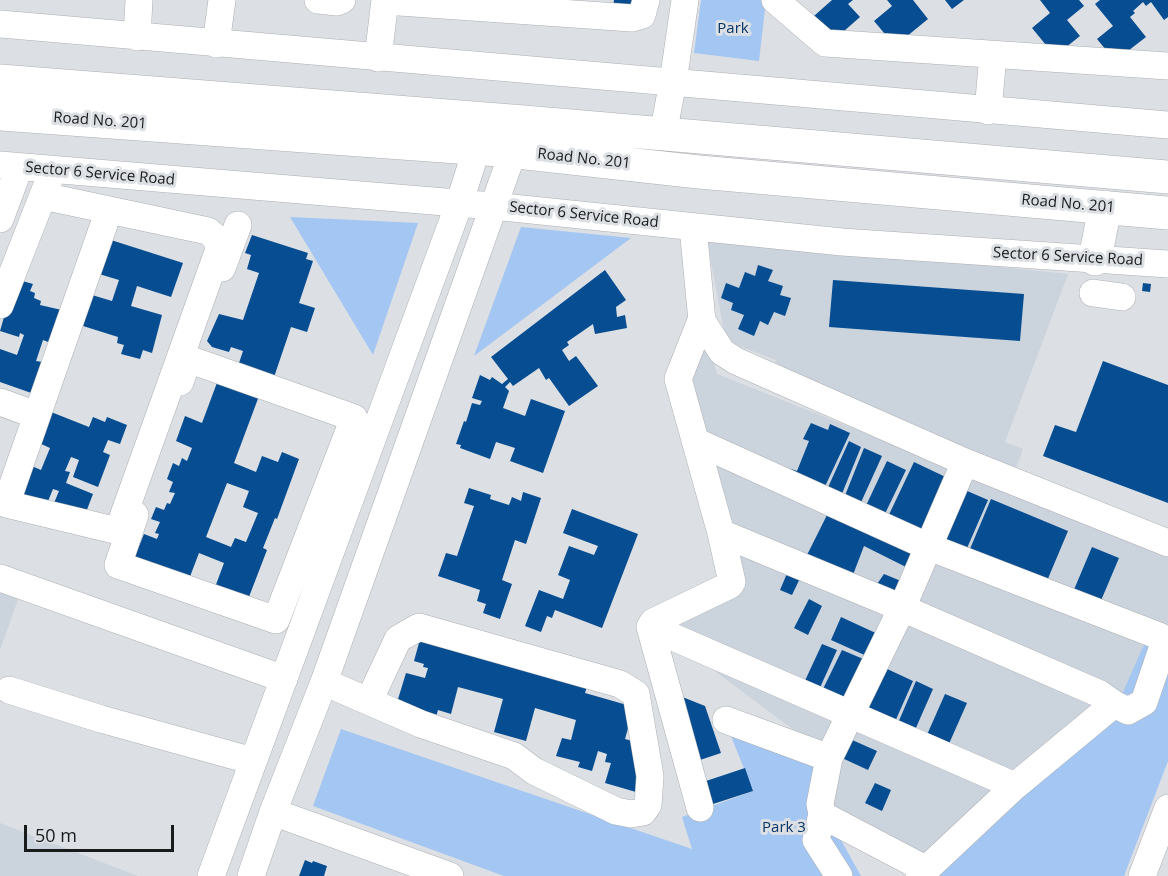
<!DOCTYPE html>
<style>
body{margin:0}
#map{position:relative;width:1168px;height:876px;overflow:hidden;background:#dcdfe3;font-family:"Open Sans",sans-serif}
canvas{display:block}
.scale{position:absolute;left:24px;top:825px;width:150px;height:27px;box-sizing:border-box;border:3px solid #191a1b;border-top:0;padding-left:8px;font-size:18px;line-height:21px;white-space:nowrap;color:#191a1b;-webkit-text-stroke:4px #dcdfe3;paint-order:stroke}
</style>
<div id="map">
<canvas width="1168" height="876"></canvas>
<div class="scale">50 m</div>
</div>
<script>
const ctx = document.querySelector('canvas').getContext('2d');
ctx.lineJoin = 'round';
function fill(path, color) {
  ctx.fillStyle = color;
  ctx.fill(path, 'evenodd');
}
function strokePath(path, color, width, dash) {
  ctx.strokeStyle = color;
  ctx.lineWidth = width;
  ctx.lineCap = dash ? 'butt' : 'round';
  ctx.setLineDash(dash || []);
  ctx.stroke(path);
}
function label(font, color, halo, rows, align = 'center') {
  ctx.font = font + ' "Open Sans",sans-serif';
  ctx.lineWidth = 6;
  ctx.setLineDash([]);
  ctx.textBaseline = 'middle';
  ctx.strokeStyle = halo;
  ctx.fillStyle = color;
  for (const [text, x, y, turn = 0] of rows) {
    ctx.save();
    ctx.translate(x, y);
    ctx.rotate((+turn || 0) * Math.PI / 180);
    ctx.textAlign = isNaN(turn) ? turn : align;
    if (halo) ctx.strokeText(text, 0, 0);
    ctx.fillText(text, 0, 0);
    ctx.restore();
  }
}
const built = new Path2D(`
 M707,241L817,248L1068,274L1005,442L1023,449L1015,471L773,369L776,360L726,341Z
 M702,321L717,374L1168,554V647L1120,699L925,869L812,814L831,758L652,624L730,582L682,381Z
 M0,587L20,594L0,650Z
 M0,823L138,876H0Z`);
const green = new Path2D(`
 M701,0H766L759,61L694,53Z
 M290,217L418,223L373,355Z
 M521,227L631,238L474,356Z
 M1147,638L1168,647V761L1124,876H925L1120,699Z
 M723,716L821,761L832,824L861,876H504L313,806L341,729L692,849L682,817L753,791Z`);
const building = new Path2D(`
 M614,0H642L641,10L613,7Z
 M832,0H853L848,4L860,17L835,39L814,16Z
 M887,0H913L928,19L895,46L874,21L892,6Z
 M945,0H964L952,9Z
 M1040,0H1079L1084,6L1067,20L1080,36L1055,56L1032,28L1050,13Z
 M1100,0H1168V17L1164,20L1151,2L1146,6L1143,2L1133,11L1135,13L1130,17L1146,37L1115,61L1097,39L1113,26L1095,4Z
 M252,235L308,253L306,259L313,261L299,303L315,308L307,332L291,327L272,383L239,363L243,351L231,347L229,352L212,347L207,341L219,314L243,320L259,273L247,269L251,255L245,253Z
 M111,240L183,263L171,297L137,286L131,306L162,315L152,353L143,350L140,359L121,354L124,345L117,343L118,337L83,326L92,295L112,301L119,280L99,274Z
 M758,265L773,270L768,281L783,286L780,295L791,298L785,316L774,312L768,325L760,321L754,336L738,329L744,315L731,310L733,303L721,298L726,283L739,288L745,272L755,276Z
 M605,270L626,300L616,307L617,317L625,315L627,328L595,334L593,324L567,342L569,345L562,350L569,361L576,356L598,386L569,406L549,378L546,380L539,368L513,386L510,382L505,387L509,391L503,408L525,416L531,399L565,411L543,473L510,461L515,448L496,442L490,459L460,448L461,445L456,444L464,421L466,422L472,403L480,405L482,401L472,398L480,375L490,380L492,377L502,384L508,379L491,357Z
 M15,279L33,284L30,291L35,293L34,298L41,301L40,305L66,311L56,345L43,340L36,361L49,363L37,395L0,382V349L17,355L24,335L20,333L19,337L0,331Z
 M833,280L1024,294L1020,341L829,327Z
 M1143,283L1151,284L1150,292L1142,291Z
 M1103,361L1168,385V503L1043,456L1055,425L1076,432Z
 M218,380L259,396L234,463L256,472L262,456L278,462L282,452L299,459L277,519L275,518L263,548L267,550L247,602L214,590L224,563L199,553L186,587L131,566L144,534L157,539L159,534L155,533L160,522L151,519L156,507L164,510L167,503L170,504L175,493L169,492L173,482L167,479L173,463L179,466L182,458L187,461L192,448L176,441L185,416L202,423ZM227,483L249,491L243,507L258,513L246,542L235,538L231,547L206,537Z
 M51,412L89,427L93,417L105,422L107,417L127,425L120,444L108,440L103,452L110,455L98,487L73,477L79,460L71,457L65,471L70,472L66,483L93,494L83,520L52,508L59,491L53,489L46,506L16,494L27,464L41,470L50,448L39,443Z
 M811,423L828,430L830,424L850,433L821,495L786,480L791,469L797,471L809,441L803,439Z
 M849,441L861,447L839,501L825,494Z
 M864,448L882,456L858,509L842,503Z
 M887,461L906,470L882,520L863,512Z
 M914,462L952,480L923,541L885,523Z
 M469,488L491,495L490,499L509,505L512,497L521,501L523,492L541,498L526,544L515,540L502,580L512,584L500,619L483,613L486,604L477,601L480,590L438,576L446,553L457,556L474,506L464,503Z
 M965,490L988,500L964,555L941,544Z
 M991,499L1068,531L1044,588L967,556Z
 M572,509L638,534L602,628L555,610L552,618L547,616L541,632L525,626L539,590L563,599L570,580L558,575L569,546L594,555L598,546L563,533Z
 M830,509L920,549L898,601L873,590L884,574L901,581L906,567L864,546L851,580L806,557Z
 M1092,547L1119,558L1097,610L1070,599Z
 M791,564L804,570L792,595L780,590Z
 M809,599L822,606L808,635L794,628Z
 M841,617L880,635L869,657L831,640Z
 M422,632L588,683L585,693L634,707L625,739L636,742L640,754L636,792L605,783L611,763L605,762L607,754L598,751L592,771L578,767L580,762L556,756L562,738L571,740L576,720L535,708L526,741L494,732L503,699L458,687L451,714L438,710L435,720L395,709L406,673L425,678L428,668L423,667L424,664L414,661Z
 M822,644L837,650L818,692L803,685Z
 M842,650L868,661L849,701L823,689Z
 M883,667L913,681L894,724L864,710Z
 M916,681L933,689L915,730L898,723Z
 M675,694L705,706L721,753L694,762Z
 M945,694L967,703L948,746L926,737Z
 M850,739L877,751L868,770L842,758Z
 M745,768L753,791L713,804L706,781Z
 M875,783L891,790L882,811L865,803Z
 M305,860L312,863L313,861L327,866L324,876H299Z`);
const minor = new Path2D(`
 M318,0L337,2L342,0
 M775,0L825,43L1168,66
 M385,1L632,18L642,15L646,0
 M0,24L1168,125
 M137,37L139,0
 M216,44L222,0
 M378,58L385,0
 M988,111L993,55
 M663,134L673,82L685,0
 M0,165L493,206L842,242L1168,264
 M43,196L208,231L216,238L219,249L118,531L6,504L109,210
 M0,219L19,168
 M693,227L702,321L722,352L736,361L965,462L1168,543
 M222,268L238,225
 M1093,293L1122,297
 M0,305L49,180
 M180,382L188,359L354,418L298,563L323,572
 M0,402L36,415
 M695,441L929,547L1159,636L1163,646L1144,702L1128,711L1114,704
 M135,515L118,565L276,620L298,563
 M721,533L902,608L1100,694L1114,704L1015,786L919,876
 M0,578L284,679
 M650,627L1015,786
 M324,682L421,724L514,756L534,771L616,811L631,814L643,812L648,805L650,776L636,694L620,684L419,627L398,639L369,701
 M9,690L101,719L253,761
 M726,720L829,758
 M700,808L650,627L653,622L730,585L732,582L721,533L678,379L702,318
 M273,812L450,876
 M822,814L816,840L839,876
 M925,869L826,817L822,814L820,804L829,758L902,608L965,462
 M211,876L459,204L483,129
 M251,876L273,812L324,682L519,135
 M1142,876L1168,808`);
const major = new Path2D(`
 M0,81L524,122L1168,177
 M0,114L499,150L699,172L1168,213
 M1095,259L1105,207`);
const parkNames = [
 ["Park",733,29],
 ["Park 3",784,828]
];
const streetNames = [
 ["Road No. 201",100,121,4],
 ["Road No. 201",584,159,6],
 ["Sector 6 Service Road",100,174,5],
 ["Road No. 201",1068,204,5],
 ["Sector 6 Service Road",584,215,6],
 ["Sector 6 Service Road",1068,257,3]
];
fill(built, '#cbd3dd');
fill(green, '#a3c6f2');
fill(building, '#074d91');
strokePath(minor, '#adafb3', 28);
strokePath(major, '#adafb3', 34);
strokePath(minor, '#fff', 27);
strokePath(major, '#fff', 33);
label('15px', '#083565', '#dcdfe3', parkNames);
label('15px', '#191a1b', '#dcdfe3', streetNames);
</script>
